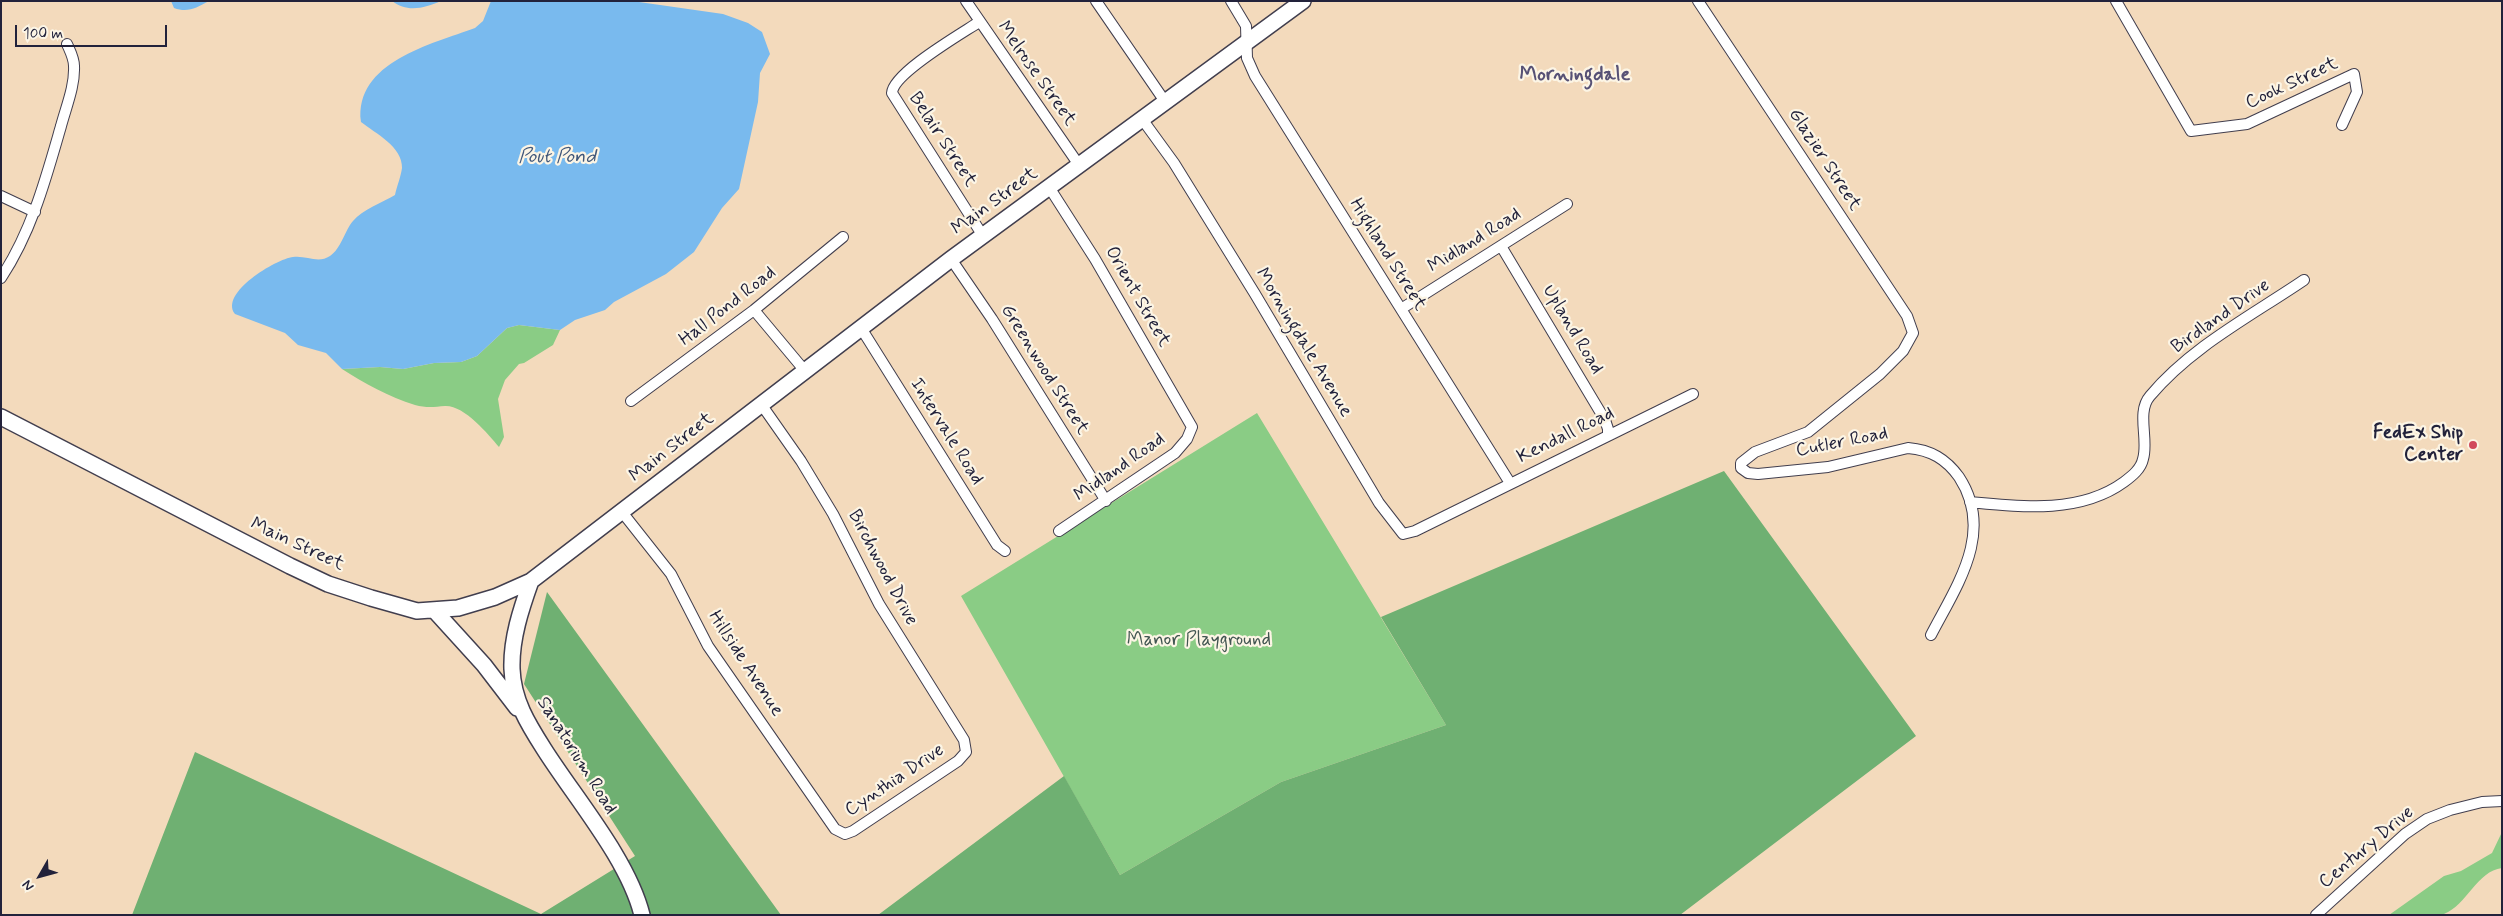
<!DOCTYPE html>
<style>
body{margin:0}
#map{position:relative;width:2503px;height:916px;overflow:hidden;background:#f3dabc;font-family:Mynerve,sans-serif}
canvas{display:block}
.frame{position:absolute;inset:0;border:2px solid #22223b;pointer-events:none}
.north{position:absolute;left:15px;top:851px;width:50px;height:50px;-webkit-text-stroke:4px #fcf5e5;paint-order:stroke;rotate:232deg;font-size:14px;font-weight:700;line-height:20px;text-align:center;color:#22223b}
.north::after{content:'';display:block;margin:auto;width:18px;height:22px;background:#22223b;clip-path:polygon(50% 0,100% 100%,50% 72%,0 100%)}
.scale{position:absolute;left:15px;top:25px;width:152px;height:22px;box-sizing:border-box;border:2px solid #22223b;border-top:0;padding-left:6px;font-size:15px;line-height:18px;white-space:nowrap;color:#22223b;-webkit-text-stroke:4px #fcf5e5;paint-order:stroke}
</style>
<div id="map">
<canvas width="2503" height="916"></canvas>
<div class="frame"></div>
<div class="north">N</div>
<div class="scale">100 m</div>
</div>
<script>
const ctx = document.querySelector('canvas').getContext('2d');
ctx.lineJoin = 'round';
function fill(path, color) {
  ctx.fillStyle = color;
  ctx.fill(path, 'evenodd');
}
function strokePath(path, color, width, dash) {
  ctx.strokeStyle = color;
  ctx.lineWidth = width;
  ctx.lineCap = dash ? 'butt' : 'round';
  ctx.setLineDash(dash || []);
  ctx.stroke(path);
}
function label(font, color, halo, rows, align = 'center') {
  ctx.font = font + ' Mynerve,sans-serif';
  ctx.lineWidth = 4.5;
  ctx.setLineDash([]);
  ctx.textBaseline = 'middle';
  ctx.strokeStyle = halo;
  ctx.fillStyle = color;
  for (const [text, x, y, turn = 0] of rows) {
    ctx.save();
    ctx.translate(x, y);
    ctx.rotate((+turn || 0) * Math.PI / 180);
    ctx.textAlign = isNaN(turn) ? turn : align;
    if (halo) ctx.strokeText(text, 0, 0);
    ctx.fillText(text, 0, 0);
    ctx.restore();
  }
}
const green = new Path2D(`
 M519,325L560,330L553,345L524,363L519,364L505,380L498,399L504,437L499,447C488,434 464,405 445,406C434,407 426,408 415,405C389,397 364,383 342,369L380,367L403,369L434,363L461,362L477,356L507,328Z
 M1257,413L1446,725L1281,782L1120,875L961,596Z
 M2502,832V868C2477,871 2467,905 2444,914C2434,916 2402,915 2389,915L2444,876L2461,871L2492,853Z`);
const forest = new Path2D(`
 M1724,471L1916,736L1680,915H878L1064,776L1120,875L1281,782L1446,725L1381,617Z
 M547,592L781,915H132L195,752L541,914L635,856L524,684Z`);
const water = new Path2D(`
 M171,1H209C196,8 188,13 174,8Z
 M392,1H441C425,8 407,13 392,1Z
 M491,1H632L723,14L748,23L762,32L770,54L760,73L758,102L739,189L722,208L694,252L666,274L614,302L605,310L575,320L560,330L519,325L507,328L477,356L461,362L434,363L403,369L380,367L342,369L326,353L298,345L285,333L235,314C219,293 276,259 293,257C306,255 318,264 330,256C341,249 345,230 353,221C362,210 383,202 395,195C397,186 401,176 402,168C403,147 375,133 361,122C354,62 432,44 475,28L483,21Z`);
const street = new Path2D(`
 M966,1L1079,165
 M1096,1L1166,103
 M1231,1L1246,26L1247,58L1255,76L1510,483
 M1698,1L1907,316L1913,333L1903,351L1880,374L1808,432L1755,452L1741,463V468L1748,473L1758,474L1828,467L1908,448C1931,450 1946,459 1959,477C1995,532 1957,585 1931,635
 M2116,1L2191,131L2247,124L2354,74L2357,92L2342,125
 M979,22C961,34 893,73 892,93L983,236
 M1142,119L1174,163L1255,294L1379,503L1403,534L1415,531L1693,394
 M1049,187L1095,259L1192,427L1187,439L1175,453L1059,531
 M1,196L35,212
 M1501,246L1605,420L1608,429V435
 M951,259L992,319L1106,501
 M1,278C32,231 46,178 61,126C66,107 75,86 74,66C74,58 70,51 67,44
 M1401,309L1567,204
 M754,310L805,371
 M861,328L997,545L1005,551
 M631,401L754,310L843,237
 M1970,502C2021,507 2080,514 2124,482C2132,476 2141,469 2143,459C2149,440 2136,412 2150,396C2191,347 2251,316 2304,280
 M622,512L671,574L708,646L835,829L845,834L853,831L958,761L966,752L964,740L879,604L833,514L801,461L761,404
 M2316,915L2405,834L2427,819L2450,810L2482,802L2502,801`);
const secondary = new Path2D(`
 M1,417L290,566L328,584L371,598L417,611L458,608L495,597L531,581L951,259L1303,1
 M531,581C521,609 511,639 512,669C513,700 528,724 544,749C575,798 628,859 642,915
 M434,610L484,665L517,708`);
const markers = [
 [2473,445,5,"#d1495b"]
];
const streetNames = [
 ["Melrose Street",1036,74,55],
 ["Cook Street",2292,84,-25],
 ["Belair Street",942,140,57],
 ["Glazier Street",1824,160,57],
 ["Main Street",995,202,-36],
 ["Midland Road",1475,241,-32],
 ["Highland Street",1387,255,58],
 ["Orient Street",1137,297,60],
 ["Hall Pond Road",728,307,-38],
 ["Birdland Drive",2221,317,-35],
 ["Upland Road",1572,330,59],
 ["Morningdale Avenue",1303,343,59],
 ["Greenwood Street",1044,370,58],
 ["Intervale Road",946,432,58],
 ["Kendall Road",1566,436,-26],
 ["Cutler Road",1842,443,-11],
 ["Main Street",672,448,-38],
 ["Midland Road",1120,468,-35],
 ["Main Street",297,545,25],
 ["Birchwood Drive",882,568,62],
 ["Hillside Avenue",745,664,57],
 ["Sanatorium Road",576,756,58],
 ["Cynthia Drive",895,781,-34],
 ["Century Drive",2367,848,-40]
];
const poiNames = [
 ["FedEx Ship",2463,434],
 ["Center",2463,456]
];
const parkNames = [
 ["Manor Playground",1199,641]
];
const neighbourhoodNames = [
 ["Morningdale",1575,76]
];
const waterNames = [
 ["Pout Pond",557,158]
];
fill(green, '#8acc85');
fill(forest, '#6fb072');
fill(water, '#79baee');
strokePath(street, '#413e4e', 12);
strokePath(secondary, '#413e4e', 18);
strokePath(street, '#fff', 10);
strokePath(secondary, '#fff', 15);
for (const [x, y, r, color] of markers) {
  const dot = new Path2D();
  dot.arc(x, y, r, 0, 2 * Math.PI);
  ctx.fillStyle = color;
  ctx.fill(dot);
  strokePath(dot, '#fcf5e5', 2);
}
label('19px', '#22223b', '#fcf5e5', streetNames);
label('bold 19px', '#22223b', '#fcf5e5', poiNames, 'right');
label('19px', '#415551', '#fcf5e5', parkNames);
label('bold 20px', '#575175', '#fcf5e5', neighbourhoodNames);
label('italic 20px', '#40577a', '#fcf5e5', waterNames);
</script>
